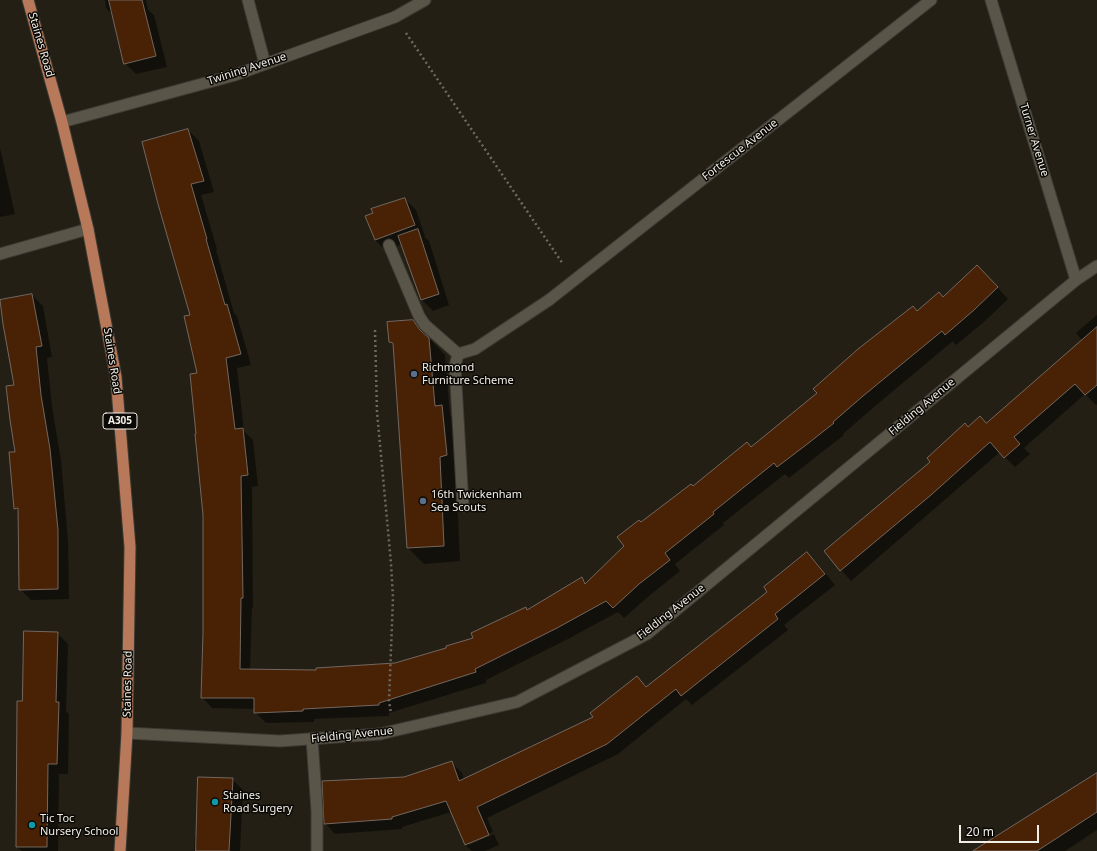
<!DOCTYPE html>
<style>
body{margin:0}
#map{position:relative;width:1097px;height:851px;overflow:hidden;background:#231f14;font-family:"Noto Sans",sans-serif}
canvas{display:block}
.scale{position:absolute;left:959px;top:825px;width:80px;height:18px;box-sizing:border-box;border:2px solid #f1eee7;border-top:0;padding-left:5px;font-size:12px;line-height:14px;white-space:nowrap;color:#f1eee7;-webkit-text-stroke:3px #0b0905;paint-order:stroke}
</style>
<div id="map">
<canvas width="1097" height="851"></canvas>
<div class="scale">20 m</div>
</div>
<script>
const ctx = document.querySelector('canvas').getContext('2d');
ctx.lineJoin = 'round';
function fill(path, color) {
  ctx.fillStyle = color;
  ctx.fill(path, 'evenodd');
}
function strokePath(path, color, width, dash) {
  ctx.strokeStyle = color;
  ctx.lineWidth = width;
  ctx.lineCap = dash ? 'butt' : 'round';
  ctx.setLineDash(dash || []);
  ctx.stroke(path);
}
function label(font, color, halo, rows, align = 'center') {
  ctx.font = font + ' "Noto Sans",sans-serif';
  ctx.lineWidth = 3;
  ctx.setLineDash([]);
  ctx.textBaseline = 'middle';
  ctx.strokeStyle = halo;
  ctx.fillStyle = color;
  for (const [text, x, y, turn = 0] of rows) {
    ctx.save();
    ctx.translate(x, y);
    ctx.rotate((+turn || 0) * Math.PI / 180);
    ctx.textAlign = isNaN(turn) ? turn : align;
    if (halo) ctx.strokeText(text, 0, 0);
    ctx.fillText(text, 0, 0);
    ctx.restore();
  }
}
const shadow = new Path2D(`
 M105,0H146L148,10L154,15L167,67L136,74L125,63L113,15L106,8Z
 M188,130L199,141L214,192L201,195L217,249L216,250L234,313L237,316L251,365L237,368L244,431L253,440L258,486L252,487L253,608H252L250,671H317L395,664L448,649L475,639L527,611L582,579L587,584L625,546L641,523L751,448L917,312L943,298L988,277L1008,299L985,321L956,345L953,341L874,407L843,434L844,435L817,456L789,478L785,474L723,523L724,525L675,564L680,571L650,595L624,618L618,612L568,639L486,680V683L389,713V716L314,719V722L266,723L255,712V709L212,708L202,697L204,633V515L198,374L192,315Z
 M0,148L15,214L0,217Z
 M405,199L416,210L425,236H424L429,241L449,305L433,311L422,300L403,244L386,251L375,240Z
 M32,295L43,306L52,357L47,358L52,407L61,460L68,541L69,599L31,600L20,589L19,512L15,508L16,453L15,386L0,301Z
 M1097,315V404L1096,405L1085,394L1024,448L1030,454L1015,467L1000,452L851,581L841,570L932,462L968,428L987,424L1083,341L1076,333Z
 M413,321L445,355L450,415L458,423L456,473L460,561L424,564L408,548L395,347L390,342Z
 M807,553L817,563L835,585L784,625L788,630L692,705L686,699L618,754L487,818L493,832L469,843V845L494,834L499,845L485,851H472L465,845L451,812L402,827V829L335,834L325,823L404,778L452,763L462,773L464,779L595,718L637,677L647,687L769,592Z
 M57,633L68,644L66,711L69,714L68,774H59L58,851H22L17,847L23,702Z
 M1097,774V830L1065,851H976Z
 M232,779L243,790L240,851H194L195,836L197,837Z`);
const building = new Path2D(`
 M109,0H142L156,56L124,64Z
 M188,129L204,181L191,184L207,239H206L225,305L227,304L241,354L226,358L235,429L243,428L248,475L241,476L243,598H241L240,669L316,670V668L395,663L446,648V646L473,638L471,633L526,607L527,610L582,577L585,584L624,546L617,537L639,520L641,522L691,484L693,486L747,442L751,447L817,393L813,389L858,349L913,306L917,311L939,292L943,297L977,265L998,287L974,310L945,335L942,331L863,396L833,422L834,423L806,445L777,467L774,463L713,512L714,514L665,553L670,560L639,584L613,608L606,601L557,628L475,669L476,672L379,703V705L303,709V711L254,713V698H201L203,633V515L195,434H196L190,374L197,373L184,316L190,315L158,204L142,142Z
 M405,198L415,225L375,240L365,216L373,213L371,209Z
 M418,229L439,294L421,300L398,236Z
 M32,294L42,346L36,347L41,395L50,449L58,530V589L19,590L18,508L14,509L9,452H15L10,420L6,386L14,385L3,324L0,300Z
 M413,320L420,330L429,338L435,406L442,405L447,455L440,457L444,546L407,548L393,343L389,342L387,322Z
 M1097,327V385L1085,395L1075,384L1014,437L1020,444L1004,458L990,442L931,495L840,571L824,551L930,462L927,458L965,423L968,427L980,416L986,423Z
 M807,552L825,574L775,614L778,619L681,696L676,689L607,744L477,807L489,835L465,845L446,801L392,817V819L324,824L322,781L404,777L452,761L459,781L593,717L590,713L637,676L646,687L767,592L764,587Z
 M24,631L58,632L56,702H59L57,764H48L47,847H16L17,701H22Z
 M1097,773V812L1037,851H973Z
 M198,777L233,778L229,851H196Z`);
const path = new Path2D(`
 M406,33L563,264
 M375,330L377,412L391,563L393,598L389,701L391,713`);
const service = new Path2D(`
 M248,0L265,64
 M389,245L419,316L425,325L458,354
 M463,506L455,366L458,354L475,349L549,300
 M312,739L317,811V851`);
const minor = new Path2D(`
 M991,0L1076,280
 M62,122L235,75L395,17L425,0
 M0,254L88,229
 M549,300L931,0
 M127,733L280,741L380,734L517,702L647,634L1076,280L1097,266`);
const primary = new Path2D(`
 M28,0L62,122L88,229L116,377L130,547L127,733L120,851`);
const markers = [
 [414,374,4,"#5c6f8a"],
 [423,501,4,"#5c6f8a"],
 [215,802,4,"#0f9aa8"],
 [32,825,4,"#0f9aa8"]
];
const shields = [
 [120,421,34]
];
const shieldNames = [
 ["A305",120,421]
];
const streetNames = [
 ["Staines Road",41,45,74],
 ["Twining Avenue",247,69,-18],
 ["Turner Avenue",1034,140,73],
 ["Fortescue Avenue",740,150,-38],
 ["Staines Road",112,361,81],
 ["Fielding Avenue",922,407,-40],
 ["Fielding Avenue",671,612,-38],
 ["Staines Road",128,684,-89],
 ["Fielding Avenue",352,735,-6]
];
const poiNames = [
 ["Richmond",422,368],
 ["Furniture Scheme",422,381],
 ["16th Twickenham",431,495],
 ["Sea Scouts",431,508],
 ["Staines",223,796],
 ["Road Surgery",223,809],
 ["Tic Toc",40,819],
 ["Nursery School",40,832]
];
fill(shadow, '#0007');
fill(building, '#492206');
strokePath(building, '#73675f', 1);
strokePath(service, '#3e3b34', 13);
strokePath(minor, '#3e3b34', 13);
strokePath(primary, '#3e3b34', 13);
strokePath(path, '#6e6a60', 2.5, [2, 3]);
strokePath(service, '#595549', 11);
strokePath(minor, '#595549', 11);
strokePath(primary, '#b77959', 11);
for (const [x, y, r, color] of markers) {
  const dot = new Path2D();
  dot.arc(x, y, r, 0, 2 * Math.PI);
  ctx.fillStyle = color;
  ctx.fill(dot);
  strokePath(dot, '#0b0905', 1.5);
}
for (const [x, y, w] of shields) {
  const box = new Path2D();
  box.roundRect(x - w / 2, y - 8, w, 16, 3);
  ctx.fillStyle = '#0b0905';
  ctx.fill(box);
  strokePath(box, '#f1eee7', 1);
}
label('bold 10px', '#f1eee7', null, shieldNames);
label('11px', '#f1eee7', '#0b0905', streetNames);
label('11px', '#f1eee7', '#0b0905', poiNames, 'left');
</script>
